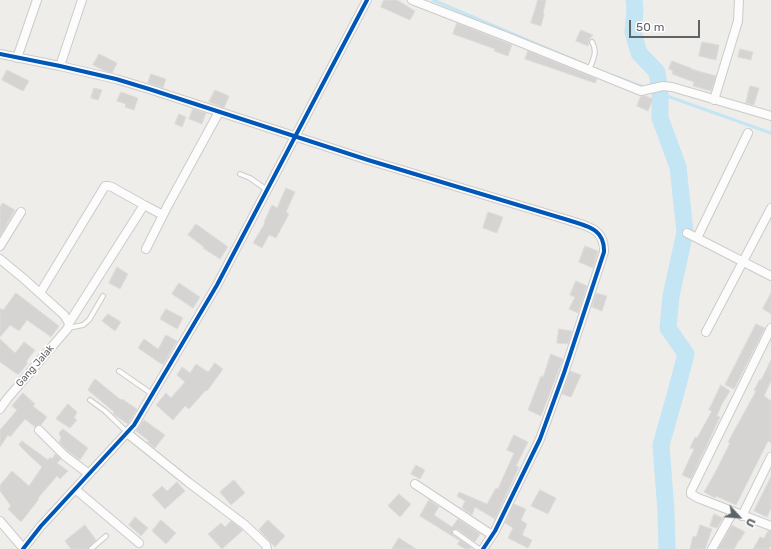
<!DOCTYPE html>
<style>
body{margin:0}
#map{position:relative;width:771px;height:549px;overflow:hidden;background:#eeedea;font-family:Rubik,sans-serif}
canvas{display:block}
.north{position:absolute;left:719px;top:497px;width:40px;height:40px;-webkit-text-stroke:3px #fff;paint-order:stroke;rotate:116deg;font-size:11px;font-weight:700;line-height:16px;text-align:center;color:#5f6467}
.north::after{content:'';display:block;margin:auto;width:14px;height:18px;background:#5f6467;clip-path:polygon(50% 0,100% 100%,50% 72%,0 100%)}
.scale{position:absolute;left:629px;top:20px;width:71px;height:18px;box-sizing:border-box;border:2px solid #5f6467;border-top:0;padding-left:5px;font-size:12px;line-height:14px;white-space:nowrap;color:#5f6467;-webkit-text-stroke:3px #fff;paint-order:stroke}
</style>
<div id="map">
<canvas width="771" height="549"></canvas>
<div class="north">U</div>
<div class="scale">50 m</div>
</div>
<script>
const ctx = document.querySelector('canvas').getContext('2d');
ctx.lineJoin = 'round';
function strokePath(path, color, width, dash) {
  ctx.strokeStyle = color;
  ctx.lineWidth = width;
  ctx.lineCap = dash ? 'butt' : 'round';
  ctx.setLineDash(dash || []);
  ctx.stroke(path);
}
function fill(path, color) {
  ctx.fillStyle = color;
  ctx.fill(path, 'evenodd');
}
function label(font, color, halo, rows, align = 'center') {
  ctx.font = font + ' Rubik,sans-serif';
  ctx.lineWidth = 3.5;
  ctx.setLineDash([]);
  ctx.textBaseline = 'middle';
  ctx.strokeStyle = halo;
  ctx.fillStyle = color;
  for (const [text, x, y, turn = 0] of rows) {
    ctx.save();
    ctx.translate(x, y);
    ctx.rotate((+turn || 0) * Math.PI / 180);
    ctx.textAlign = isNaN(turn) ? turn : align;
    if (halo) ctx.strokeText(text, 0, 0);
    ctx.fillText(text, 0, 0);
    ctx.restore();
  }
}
const stream = new Path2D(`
 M433,0L586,65
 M614,76L646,88
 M653,91L771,133`);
const river = new Path2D(`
 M634,0L635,10L633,32L639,53L657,72L660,93V118L678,167L685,232L671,296L668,328L686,354L676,392L661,445L666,512L667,549`);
const building = new Path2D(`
 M384,0H397L415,11L410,20L381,7Z
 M538,0H546L543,13L544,14L541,26L531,23Z
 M457,23L512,45L508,56L494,51L495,49L453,34Z
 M581,30L593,35L589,40L588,46L576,41Z
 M702,42L719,45L716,60L699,56Z
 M740,49L753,52L751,60L738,57Z
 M528,51L597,79L595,83L525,59Z
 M99,54L117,63L112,73L103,70L93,65Z
 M672,61L691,68V69L716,76L711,91L693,86L694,82L672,74L673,71L669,69Z
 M7,70L29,81L23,91L2,80Z
 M151,74L166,79L163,88L148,83Z
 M750,86L759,88L754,105L746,103Z
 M94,88L102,90L98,100L91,98Z
 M215,90L229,96L224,108L209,102Z
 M121,92L138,98L134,110L125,107L126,104L117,101Z
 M641,96H646L653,99L648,111L637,106Z
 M193,109L206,113L202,124L189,119Z
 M179,114L186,117L182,127L175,124Z
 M286,188L295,192L286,212L289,214L276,238L269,235L262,248L253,243L265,223L264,222L272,205L277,208Z
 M3,203L15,210L0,236V207Z
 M488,212L503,217L497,233L483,228Z
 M196,224L228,247L220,259L203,248L204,247L188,235Z
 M585,246L598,251L593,268L579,262Z
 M117,267L128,274L120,289L109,283Z
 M576,281L587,286L578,313L569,309L575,297L570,295Z
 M179,283L200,297L193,308L172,294Z
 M16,293L59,326L51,337L27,320L19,331L10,325L0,337V308L3,310Z
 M596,293L607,296L602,311L592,307Z
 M771,293V314L763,309Z
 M166,309L183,318L177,329L160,319Z
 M108,314L121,322L115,331L102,321Z
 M756,324L765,328L734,389L725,385Z
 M559,329L572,331L568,344L557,343Z
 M166,335L177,341L163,365L138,348L144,339L158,349Z
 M0,339L15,353L24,342L35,350L26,362L28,363L19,374H17L0,362Z
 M551,354L563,359L541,416L528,410L541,376L543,377Z
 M771,360V381L764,396L771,401V443L768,441L736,505L716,496L715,498L704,492L716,471L730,443L728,442L756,391L754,390L760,379L761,380Z
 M215,363L223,369L207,391L206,390L189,409L185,406L173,420L156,405L166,393L171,398L185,382L177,375L182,367L190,373L196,364L208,372Z
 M570,371L581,375L571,397L562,394Z
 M95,379L121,400L122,399L137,409L128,424L113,414L114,412L88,390Z
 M721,385L730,391L722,404L717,416L720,417L691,479L682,475L694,449L690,448L695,437L697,438L712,411L709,410Z
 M23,393L35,404L33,406L47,417L41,425H37L35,427L25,419L10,437L8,435L0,447V430L17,410L12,406Z
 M68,404L77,412L74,418L77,420L70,428L56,419Z
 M144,420L165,435L155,448L147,442L149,441L136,431Z
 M63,429L88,448L80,460L69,452L59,442L61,438L59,433Z
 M514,435L528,442L516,466L519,467L495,519L475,507L472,515L462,508L465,501L457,496L459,492L487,504L496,488L498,489L514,453L507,450Z
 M22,441L48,460L50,457L52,459L55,454L61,459L57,463L68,471L60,479L57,476L38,498L39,499L21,522L8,509L11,506L0,491V485L12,471L29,486L42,467L30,456L19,445Z
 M416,465L425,470L420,479L411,474Z
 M771,477V508L767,517L754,511Z
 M234,480L245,493L231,505L220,492Z
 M177,482L185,491L165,509L152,495L162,486L167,491Z
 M540,490L556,498L548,514L531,506Z
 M399,494L411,504L400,517L388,506Z
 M429,500L439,507L434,515L452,527L458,519L480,534L475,542L457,529H454L452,530L453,535L471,547L470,549H465L457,544L460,541L420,516Z
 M514,504L526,509L521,520L527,524L522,535L532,540L528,548L508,538L513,528L505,523Z
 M714,514L723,518L717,528L710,526Z
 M135,517L148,528L141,536L129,525Z
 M161,520L176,533L166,544L152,531Z
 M268,520L285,536L275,547L259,530Z
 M231,521L243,530L222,549L208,534L221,523L225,527Z
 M85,525L96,540L88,549H71L65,541Z
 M700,525L712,529L705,549H690L693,536L696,537Z
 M732,525L745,532L740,540H739L734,549H718Z
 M768,531H771V545L769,549H753L760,537L764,538Z
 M399,538L416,549H392Z`);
const lane = new Path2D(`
 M589,70C593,60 598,51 592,42
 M240,174L250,178L267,190
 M68,328L83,325L89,320L103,296
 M119,371L152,394
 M90,400L105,411L127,432
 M455,532L479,549
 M91,549L106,536`);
const street = new Path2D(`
 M412,0L505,36L641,91L663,86L672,87L771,116
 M0,54L60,66L116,79L149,89L368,160L568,220C586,226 605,228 604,252L564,373L540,439L495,531L483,549
 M17,58L37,0
 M60,66L82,0
 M714,100L738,21L739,0
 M687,233L771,276
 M697,238L748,133
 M0,246L21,212
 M146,249L167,207L219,112
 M0,259L23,278L64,315L69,323
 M40,293L105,186H108L112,187L144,205
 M771,328L691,491V494L698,498L771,526
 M706,332L771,208
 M0,409L7,399L68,328L69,323L144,205L163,215
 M39,430L65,456L89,474
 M127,433L188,482L245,525L266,545L267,549
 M415,484L492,535
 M75,489L139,543
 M742,516L771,457
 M0,521L24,549
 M23,549L41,526L134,425L217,285L367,0
 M712,549L733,512`);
const cycleway = new Path2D(`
 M0,54L60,66L116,79L149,89L368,160L568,220C586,226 605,228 604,252L564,373L540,439L495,531L483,549
 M23,549L41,526L134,425L217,285L367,0`);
const streetNames = [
 ["Gang Jalak",35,366,-49]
];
strokePath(stream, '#c3e5f4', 3);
strokePath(river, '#c3e5f4', 17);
fill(building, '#d5d4d3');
strokePath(building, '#dedcda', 1);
strokePath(lane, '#cbcbca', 6);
strokePath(street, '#cbcbca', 10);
strokePath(lane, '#fcfcfc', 4);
strokePath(street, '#fcfcfc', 8);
strokePath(cycleway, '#0057b8', 4);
label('10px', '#5f6467', '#fff', streetNames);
</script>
